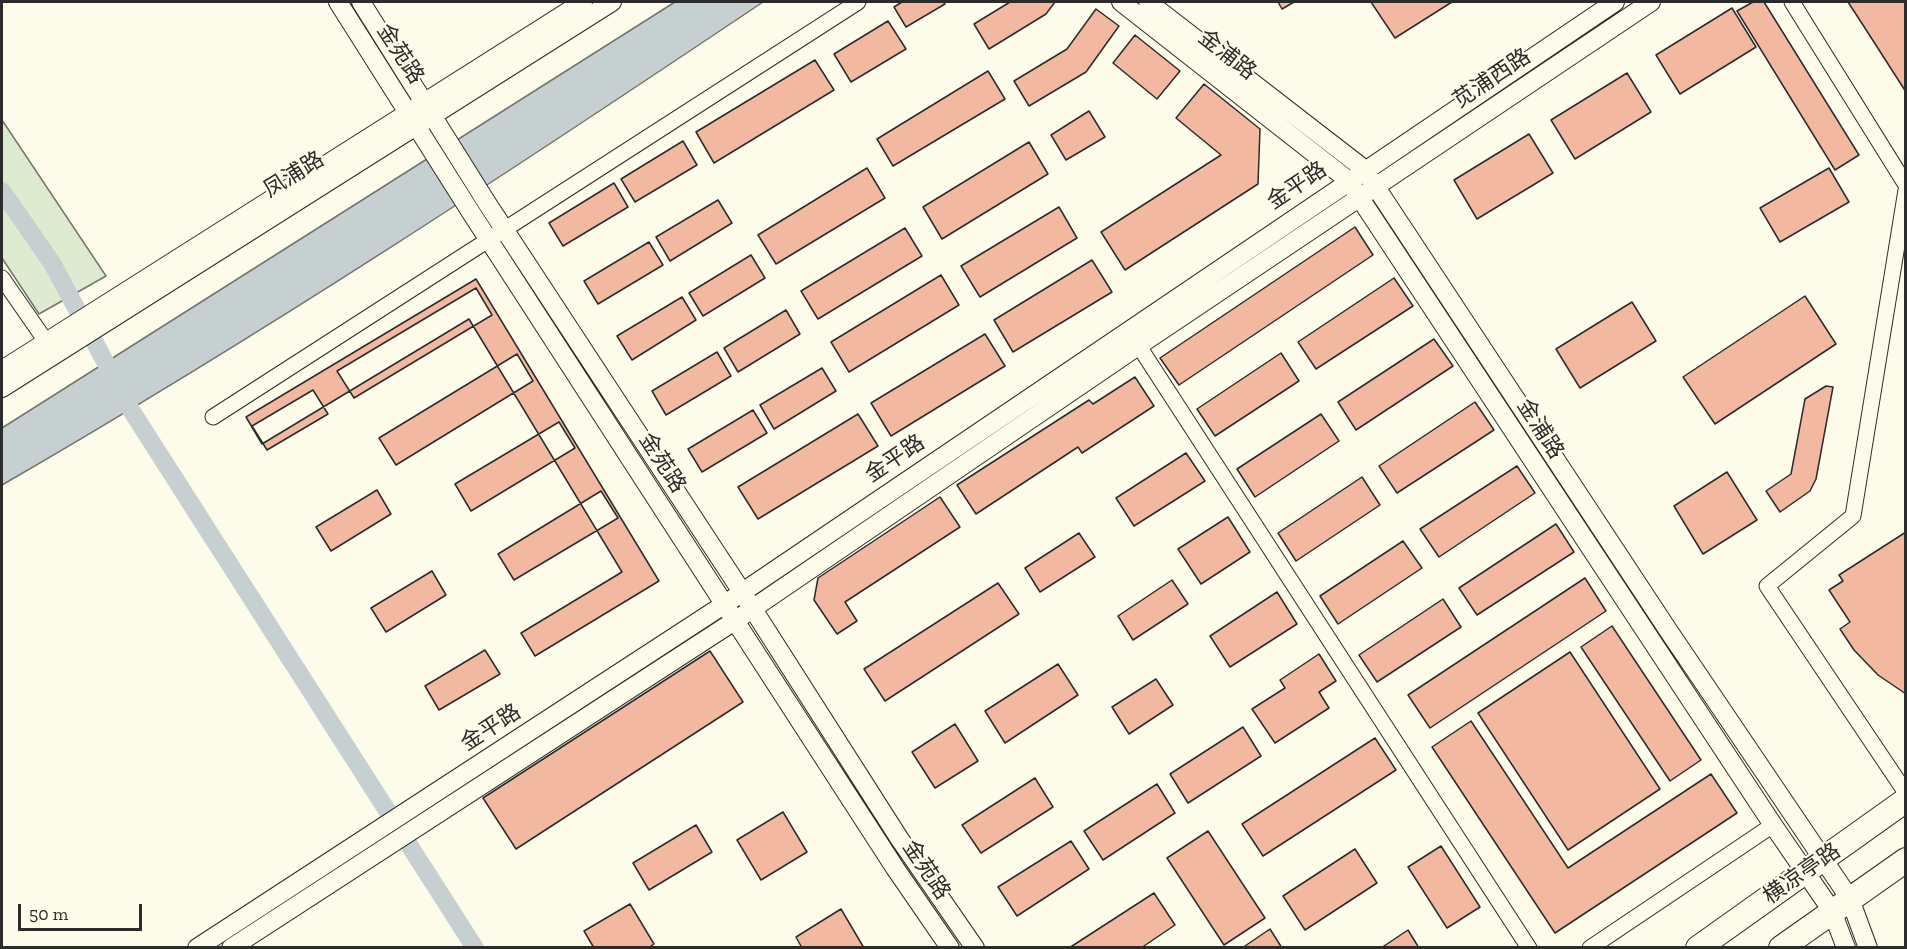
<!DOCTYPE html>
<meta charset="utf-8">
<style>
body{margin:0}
#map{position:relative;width:1907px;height:949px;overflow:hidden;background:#fdfbea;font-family:"Zilla Slab",serif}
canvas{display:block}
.frame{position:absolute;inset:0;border:3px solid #2b2b2b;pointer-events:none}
.scale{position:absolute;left:18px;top:904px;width:124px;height:27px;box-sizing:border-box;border:3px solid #2b2b2b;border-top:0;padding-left:8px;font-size:18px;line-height:21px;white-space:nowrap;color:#2b2b2b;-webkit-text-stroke:4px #fdfbea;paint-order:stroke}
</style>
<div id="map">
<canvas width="1907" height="949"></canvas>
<div class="frame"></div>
<div class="scale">50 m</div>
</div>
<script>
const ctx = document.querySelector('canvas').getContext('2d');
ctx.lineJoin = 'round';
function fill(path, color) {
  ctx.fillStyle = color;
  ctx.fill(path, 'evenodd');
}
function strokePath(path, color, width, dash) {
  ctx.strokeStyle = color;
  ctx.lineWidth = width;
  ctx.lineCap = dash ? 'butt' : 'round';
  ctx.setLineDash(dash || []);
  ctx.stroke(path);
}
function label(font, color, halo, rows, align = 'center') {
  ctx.font = font + ' "Zilla Slab","Noto Sans SC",serif';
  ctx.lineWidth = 4.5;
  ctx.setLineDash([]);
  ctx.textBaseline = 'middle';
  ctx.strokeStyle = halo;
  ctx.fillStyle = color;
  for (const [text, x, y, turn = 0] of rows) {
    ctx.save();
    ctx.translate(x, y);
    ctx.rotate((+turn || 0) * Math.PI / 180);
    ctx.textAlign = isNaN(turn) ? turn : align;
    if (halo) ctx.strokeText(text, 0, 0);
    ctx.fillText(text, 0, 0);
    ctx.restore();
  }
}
const green = new Path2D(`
 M2,120L106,276L39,314L2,258Z`);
const water = new Path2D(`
 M675,2H763C514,169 262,335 2,485V428Z`);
const canal = new Path2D(`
 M2,191L52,263L131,410L475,948`);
const building = new Path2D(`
 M902,2H943L945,4L906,27L894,7Z
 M1010,2H1055L1046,14L989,49L974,24Z
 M1278,2H1294L1282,9Z
 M1371,2H1452L1395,38Z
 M1753,2H1764L1859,155L1835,170L1737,11Z
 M1848,2H1906V92L1863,25Z
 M1732,8L1756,47L1680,94L1656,55Z
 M1096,9L1119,26L1086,72L1029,106L1014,81L1067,49Z
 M888,21L906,49L851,82L834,54Z
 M1135,35L1180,71L1157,99L1113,63Z
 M815,60L834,90L714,163L696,132Z
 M988,71L1005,99L893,166L877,139Z
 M1627,73L1651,112L1575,159L1551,120Z
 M1204,84L1260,129L1258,184L1125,270L1101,232L1221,155L1176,118Z
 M1089,111L1105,137L1066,160L1051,135Z
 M1529,134L1553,173L1477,219L1454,180Z
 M683,141L697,165L635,202L621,179Z
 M1029,142L1048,174L942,239L923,207Z
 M867,168L885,198L776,264L758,235Z
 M1829,168L1849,202L1780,242L1760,208Z
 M614,183L628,207L563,246L549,223Z
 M718,200L732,223L670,261L656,237Z
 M1059,207L1077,238L980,297L961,266Z
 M1355,227L1373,255L1179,385L1160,358Z
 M905,228L922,256L818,319L801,291Z
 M649,242L663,265L598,304L584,281Z
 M751,255L765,278L703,316L689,293Z
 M1092,260L1112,292L1013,352L994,320Z
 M941,275L959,305L849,372L831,342Z
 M1394,278L1413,306L1316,369L1298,342Z
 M476,279L659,581L535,656L521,633L622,572L469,319L262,444L246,417Z
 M476,288L492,315L354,398L337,371Z
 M1805,296L1836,344L1715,424L1683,377Z
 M682,297L696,320L632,360L617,336Z
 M1632,302L1656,341L1580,388L1556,349Z
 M786,310L800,334L738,372L724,348Z
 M985,334L1005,366L891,436L871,403Z
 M1434,339L1453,366L1356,430L1338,402Z
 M717,352L731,376L666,415L652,391Z
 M1281,353L1299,381L1215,436L1197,409Z
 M517,354L533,381L396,465L379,438Z
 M822,368L836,391L774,429L760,405Z
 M1135,377L1154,406L1082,453L1078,447L976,514L957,485L1089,400L1093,404Z
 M1826,386L1833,387L1816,479L1810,491L1780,512L1766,491L1791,474L1805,399Z
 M313,390L328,414L267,450L252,426Z
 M1475,402L1494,430L1397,493L1379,466Z
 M753,410L767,433L702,472L688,449Z
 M858,414L878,446L758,519L738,487Z
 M1321,414L1339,441L1255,497L1237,469Z
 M559,422L575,448L471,511L455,484Z
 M1186,453L1205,481L1134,526L1116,498Z
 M1517,466L1535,493L1439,557L1420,529Z
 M1727,472L1757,520L1703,554L1674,506Z
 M1362,477L1380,505L1296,561L1278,533Z
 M377,490L391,514L331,551L316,527Z
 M601,491L618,518L514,580L498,554Z
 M940,497L960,527L845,602L857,621L837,634L814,600L818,578Z
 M1228,517L1250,552L1201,584L1178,549Z
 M1556,524L1574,552L1477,615L1459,588Z
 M1906,532V694L1878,675L1854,650L1840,629L1850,622L1829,590L1843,581L1839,575Z
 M1079,533L1095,557L1040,592L1025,568Z
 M1403,541L1422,568L1338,624L1320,596Z
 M432,571L446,595L386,632L371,608Z
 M1585,578L1606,611L1430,728L1408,695Z
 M1172,580L1188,604L1133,640L1118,616Z
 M998,583L1019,614L885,701L864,669Z
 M1277,592L1297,624L1230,667L1210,636Z
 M1443,599L1461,627L1377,682L1359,655Z
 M1612,626L1701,760L1670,781L1581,647Z
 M485,650L500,674L439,710L425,686Z
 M710,651L743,702L516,849L483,798Z
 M1570,652L1660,789L1568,850L1478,713Z
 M1319,654L1336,681L1319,692L1329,708L1275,743L1252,709L1285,688L1280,680Z
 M1058,664L1078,695L1005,743L985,711Z
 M1156,679L1173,705L1129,734L1112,707Z
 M1471,721L1568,868L1711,774L1737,813L1555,933L1432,747Z
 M955,724L978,761L935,788L912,752Z
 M1243,727L1261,756L1188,803L1170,774Z
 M1375,738L1396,770L1263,856L1242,824Z
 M1035,778L1053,807L981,853L962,825Z
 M1157,784L1175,813L1103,860L1084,831Z
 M783,812L807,852L761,880L737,840Z
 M696,825L712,852L649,890L633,863Z
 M1208,831L1265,918L1224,945L1167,858Z
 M1071,841L1089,869L1017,916L998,887Z
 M1441,846L1480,907L1447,928L1408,867Z
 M1355,849L1377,883L1305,930L1283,896Z
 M1154,893L1175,925L1141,948H1069Z
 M630,904L654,944L648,948H594L584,931Z
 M841,909L864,948H802L796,937Z
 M1270,929L1282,948H1242Z
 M1408,930L1419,948H1381Z`);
const minor = new Path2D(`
 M1792,2L1906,185
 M1906,190L1853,516L1767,586L1906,793
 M2,278L52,350
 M1133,337L1529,948
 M213,417L858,2
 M1590,948L1773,825`);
const tertiary = new Path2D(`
 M338,2L470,211L895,868L950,948
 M361,2L487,203L742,592L899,838L975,948
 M1121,2L1348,180L1773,825L1832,911L1846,948
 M1148,2L1364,169L1668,630L1850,899L1868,948
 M2,370L583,2
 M2,388L612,2
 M197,948L725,604L1615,2
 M231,948L736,620L1138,346L1651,2`);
const primary = new Path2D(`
 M1698,948L1906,800
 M1781,948L1906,860`);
const streetNames = [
 ["金苑路",400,54,57],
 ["金浦路",1227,55,38],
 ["苋浦西路",1492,79,-34],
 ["凤浦路",294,175,-32],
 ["金平路",1297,186,-34],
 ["金浦路",1540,429,57],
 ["金平路",895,459,-34],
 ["金苑路",662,463,57],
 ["金平路",491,728,-33],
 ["金苑路",926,870,56],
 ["横凉亭路",1802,874,-35]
];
fill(green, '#deebd1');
strokePath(green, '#74746e', 1.5);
fill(water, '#c7d0d0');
strokePath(water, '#74746e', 1.5);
strokePath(canal, '#c7d0d0', 18);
fill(building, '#f2b8a0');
strokePath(building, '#2b2b2b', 1.5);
strokePath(minor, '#2b2b2b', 17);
strokePath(tertiary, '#2b2b2b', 20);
strokePath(primary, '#2b2b2b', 26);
strokePath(minor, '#fdfbea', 15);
strokePath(tertiary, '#fdfbea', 18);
strokePath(primary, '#fdfbea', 24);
label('22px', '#2b2b2b', '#fdfbea', streetNames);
</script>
